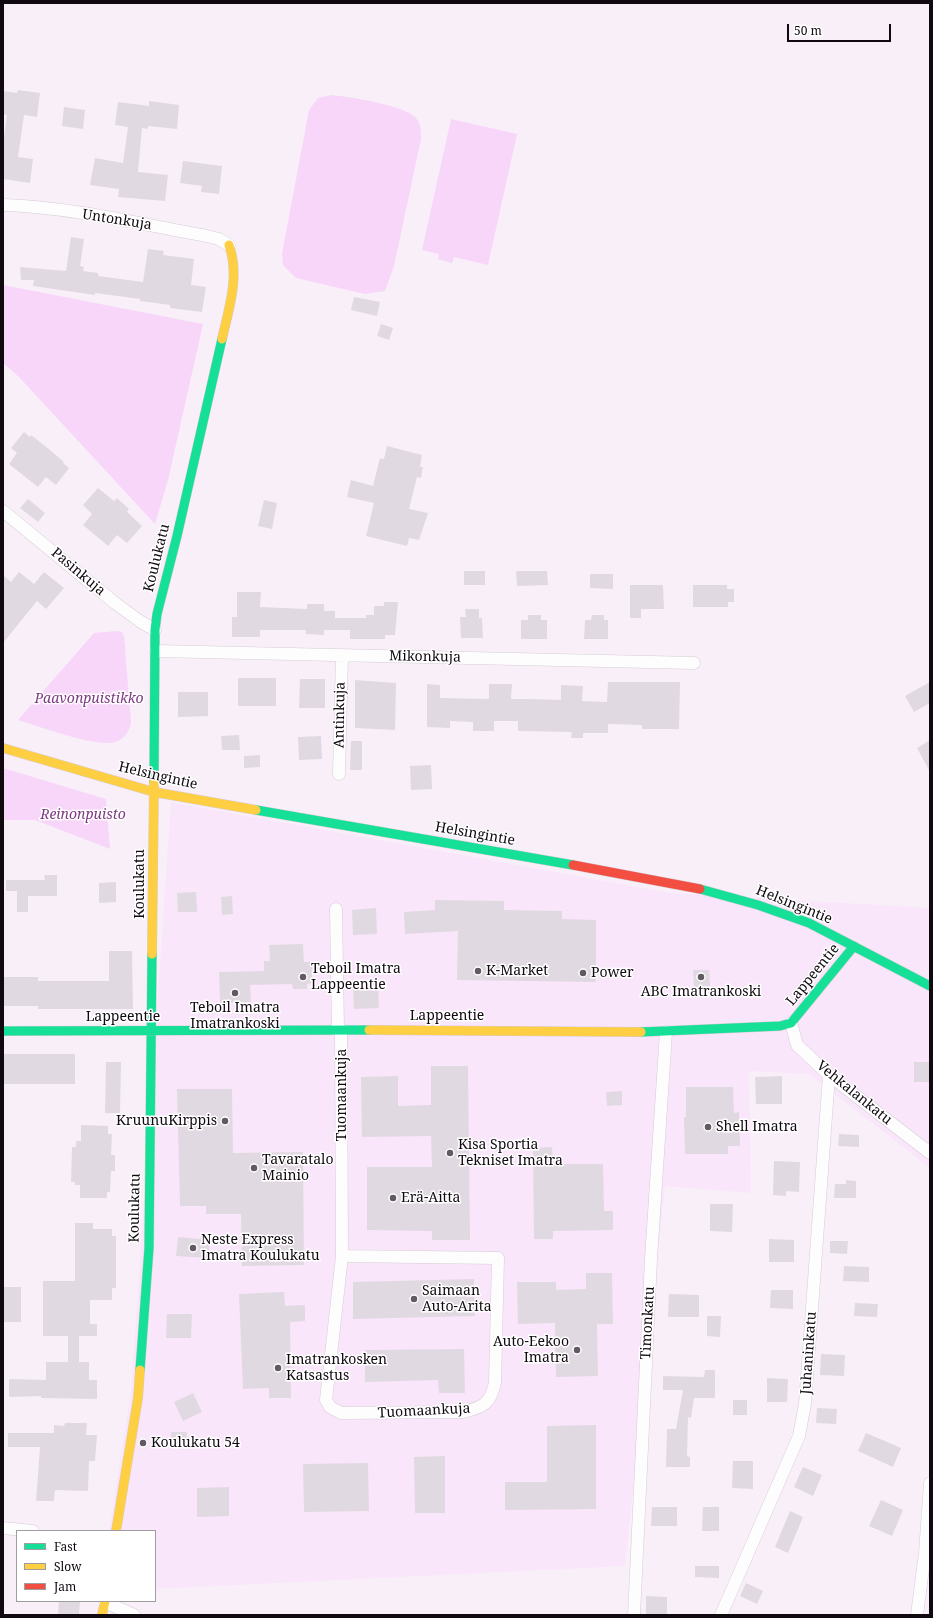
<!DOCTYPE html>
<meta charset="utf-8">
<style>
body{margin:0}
#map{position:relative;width:933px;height:1618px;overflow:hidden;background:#f9eff9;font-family:"Noto Serif",serif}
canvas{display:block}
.frame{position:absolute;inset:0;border:4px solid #100910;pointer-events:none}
.legend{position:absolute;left:16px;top:1530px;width:140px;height:72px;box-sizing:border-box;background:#fff;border:1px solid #9f9d9f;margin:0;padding:5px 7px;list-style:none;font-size:12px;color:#100910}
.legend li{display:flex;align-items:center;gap:8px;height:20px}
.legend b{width:20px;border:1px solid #9f9d9f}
.scale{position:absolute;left:787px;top:24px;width:104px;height:18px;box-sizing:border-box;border:2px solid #100910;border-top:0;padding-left:5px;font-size:12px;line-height:14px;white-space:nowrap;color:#100910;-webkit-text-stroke:3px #fff;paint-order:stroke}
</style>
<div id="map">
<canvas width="933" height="1618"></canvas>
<div class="frame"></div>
<ul class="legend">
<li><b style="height:5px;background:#16e098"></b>Fast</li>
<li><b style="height:5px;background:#ffcf43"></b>Slow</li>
<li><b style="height:5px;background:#f24e42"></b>Jam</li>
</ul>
<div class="scale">50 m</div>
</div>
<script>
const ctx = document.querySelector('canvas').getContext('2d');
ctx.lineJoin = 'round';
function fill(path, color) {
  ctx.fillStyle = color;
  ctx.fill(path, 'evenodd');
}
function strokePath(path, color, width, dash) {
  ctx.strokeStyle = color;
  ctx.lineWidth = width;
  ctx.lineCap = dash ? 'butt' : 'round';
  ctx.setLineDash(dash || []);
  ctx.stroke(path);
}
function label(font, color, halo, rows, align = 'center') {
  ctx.font = font + ' "Noto Serif",serif';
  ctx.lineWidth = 3;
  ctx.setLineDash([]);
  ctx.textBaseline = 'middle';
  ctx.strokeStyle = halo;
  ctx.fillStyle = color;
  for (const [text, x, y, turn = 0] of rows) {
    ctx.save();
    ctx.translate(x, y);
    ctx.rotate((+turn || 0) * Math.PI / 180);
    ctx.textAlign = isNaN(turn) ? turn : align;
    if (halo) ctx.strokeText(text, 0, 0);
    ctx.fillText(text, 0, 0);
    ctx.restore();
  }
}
const built = new Path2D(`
 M171,802L671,893L930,908V1168L809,1074L749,1071L751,1193L665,1186L625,1566L155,1589V1531H109L131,1392Z`);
const green = new Path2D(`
 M332,95C350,97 404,105 416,118C421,124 421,131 421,139L394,266L385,291L365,294L296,278L283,265L282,254L309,110L318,98Z
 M451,119L517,134L488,265L454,257L452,263L438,259L439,254L422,250Z
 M3,285L203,324L168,480L155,524L19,377L3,363Z
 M117,631L122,632L124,636L131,722C129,732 125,739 115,742C97,748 38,726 18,720L94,633Z
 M3,768L106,799L110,849L35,820H3Z`);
const building = new Path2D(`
 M18,90L40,93L37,117L24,115L18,157L33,159L30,183L3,179V144L7,115L3,114V91L17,93Z
 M149,101L179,105L177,129L148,126V129L142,128L138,172L168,175L165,201L118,197L119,189L90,185L95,158L123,163L128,127L115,125L118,102L149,106Z
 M64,107L85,110L83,129L62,126Z
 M183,161L222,166L219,194L201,192L202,186L180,183Z
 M71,237L84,239L80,266L84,267L83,271L98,273V276L143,282L148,249L164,251L163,255L194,259L191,285L206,287L202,312L170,308V305L140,301V299L95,293V295L33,286L34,280H21L20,267L66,271Z
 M354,297L380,302L377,316L351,310Z
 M381,324L393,328L389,340L377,336Z
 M24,432L30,437L31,435L50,450L64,462L63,463L69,468L56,485L46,477L38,487L9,464L17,453L11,448Z
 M387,446L422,455L420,467H423L421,478L417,477L409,509L428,513L419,540L409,538L407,546L366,536L374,503L347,497L351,480L373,486L380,458L384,459Z
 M98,488L114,501L117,498L129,509L127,512L142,526L127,543L117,535L108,546L83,525L92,514L83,505Z
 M28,499L45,513L38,522L20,508Z
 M264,500L277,503L272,529L258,526Z
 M464,571H485V585H464Z
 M516,571H547L548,585L517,586Z
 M19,572L34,584L44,572L64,588L46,609L37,601L3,643V575L11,582Z
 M590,574H613V589L590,588Z
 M630,585H663L664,609H641V618H630Z
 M693,585H727V589H734V602H728V607H693Z
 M237,592H261L260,607L307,609V604H324V611H335V618H366V615H374V606H384V602H398L395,635H385V639H350V630H324V635L306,634V630H260V637H232V617H237Z
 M465,609H479V618H482L483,638H461L460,617H466Z
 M528,615H541V620H547V639H521V620H528Z
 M592,615H604V620H608V639H584L585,620H591Z
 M238,678H276V706H238Z
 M300,679H325V708H299Z
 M355,680L396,683L395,730L355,728Z
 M608,682H680L679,729H642V725L608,724V733H583V738H571L572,732L518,731V721H494V731H473V722L450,721V728L427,727V684L440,685V698L489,699V684H512L511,699H526L561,700V685L583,686L582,701L607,702Z
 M930,682V703L914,712L905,696Z
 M178,692H208V716L178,717Z
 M239,735L240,750H222L221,736Z
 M321,736L322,759L299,760L298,737Z
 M930,740V772L917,748Z
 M351,741H362V770H350Z
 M260,755V767L244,768V756Z
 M431,765L432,789L411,790L410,766Z
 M44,875H57V896H28V912H17V891H6V880H45Z
 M116,882V902L99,903V883Z
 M196,892L197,912H178L177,893Z
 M232,896L233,914L222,915L221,897Z
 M435,900L504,901V910L562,911V919L596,920V982L457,980L458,931L405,934L404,912L435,910Z
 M376,908L377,934L353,935L352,910Z
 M303,944L304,962H312V983L307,984V989H293L292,984L250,985L251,1002L220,1003L219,972L264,971V961H270L269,945Z
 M109,951H132L133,1009H38V1006H3V977H38V981H109Z
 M693,970H709L710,986L694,987Z
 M378,986L379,1008L354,1009L353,987Z
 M3,1054H75V1084H3Z
 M106,1062H121L120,1113H105Z
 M914,1062H930V1082H914Z
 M431,1066H468L470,1240H432V1231L367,1230V1167H432L431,1136L362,1137L361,1077L398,1076V1106L431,1105Z
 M782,1076V1104H756L755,1077Z
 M686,1087H733L734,1113L739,1112L740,1146H728V1154H685L684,1117H686Z
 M177,1089H232L233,1153L303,1152L304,1265L242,1266L241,1214H206V1206H180Z
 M622,1091V1105L607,1106L606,1092Z
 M81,1125L108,1126V1134H112L111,1155H115V1171H111L110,1192H107V1198H80V1185H75V1182H71L72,1147H76V1141H81Z
 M839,1134L859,1135V1147L838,1146Z
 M552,1147L553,1164H603L604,1211H613V1230L553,1231V1239H534L533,1148Z
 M774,1161L800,1162L799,1192L786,1191V1196L773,1195Z
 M846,1180L856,1181V1198H834L835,1184H846Z
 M710,1204H733L732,1232L710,1231Z
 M75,1223H93V1229H112V1236H116V1288H112V1300H90V1324H97V1336H79V1362H89V1380H97V1399L41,1398V1396L9,1397V1379L46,1380V1362H68V1336H43V1281H75Z
 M178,1237L210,1240L208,1258L176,1256Z
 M769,1239L794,1240V1262H769Z
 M830,1241H848L847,1254L830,1253Z
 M844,1266L869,1267V1282L843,1281Z
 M586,1273H612L613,1324H597L598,1376L556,1377L555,1323L518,1324L517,1282H556V1290L586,1289Z
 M474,1279L475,1316L353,1319V1282Z
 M3,1287H21V1322H3Z
 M771,1290H793V1309L770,1308Z
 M284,1292L285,1306L305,1305V1321L290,1322L291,1398H269V1388L243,1389L239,1294Z
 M669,1294L699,1295V1317H668Z
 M855,1303L878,1304L877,1317L854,1316Z
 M167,1314H192L191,1338H166Z
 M707,1316H721L720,1337L707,1336Z
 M464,1349L465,1393H439L438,1380L365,1382V1350Z
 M821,1354L845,1355L844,1376L820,1375Z
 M705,1370H715V1398H694L691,1418L688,1417L687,1456L690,1457V1467H666L667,1429H676L683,1390H663V1376L704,1377Z
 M767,1378L788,1379L787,1402H767Z
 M193,1393L202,1412L183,1421L174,1402Z
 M733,1400H747V1415H733Z
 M817,1408L837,1409L836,1424L816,1423Z
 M65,1423H87L86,1435H97L95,1461H89L88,1491L55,1490L54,1501H36L40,1447H8V1433H54V1425L64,1426Z
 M596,1425V1509L505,1510V1482H547V1426Z
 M171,1432H187V1443H171Z
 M866,1433L901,1448L893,1467L858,1451Z
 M445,1456V1513H415L414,1457Z
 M733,1461H753V1489L732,1488Z
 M368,1463L369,1511L304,1512L303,1464Z
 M803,1467L822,1475L813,1496L794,1487Z
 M229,1487V1516L197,1517V1488Z
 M881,1500L903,1510L892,1536L869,1526Z
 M652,1507H677V1526H651Z
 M703,1507H719V1531H702Z
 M790,1511L803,1517L788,1553L775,1547Z
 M695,1566H719V1578L695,1577Z
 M746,1583L763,1591L757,1604L740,1596Z
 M646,1596L667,1597V1615H646Z
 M59,1601H80L79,1615H58Z`);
const street = new Path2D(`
 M3,205C71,207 140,224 207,236L219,239L229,245
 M3,511L115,603L141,622L155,630
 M156,651L694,663
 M339,774L342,655
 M336,909L338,1030
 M791,1023L797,1045L829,1075L930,1153
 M341,1030L342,1256L326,1400L330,1407L341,1413L463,1412C484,1407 490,1404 495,1383L498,1258L342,1256
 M3,1528L33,1531
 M105,1602L134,1615
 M634,1615L651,1259L666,1032
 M721,1615L799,1436L805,1404L829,1075
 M917,1615L925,1553L930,1483`);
const fast = new Path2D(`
 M154,782L155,630L157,614L177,536L222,339
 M256,810L573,865
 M700,889L758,905L809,923L930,986
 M3,1031L369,1030
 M641,1032L780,1026L791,1023L854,946
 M140,1370L149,1248L152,954`);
const slow = new Path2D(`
 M222,339C229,308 240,276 229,245
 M3,748L154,792L256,810
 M152,954L154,782
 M369,1030L641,1032
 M116,1531L138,1398L140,1370
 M102,1615L105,1601`);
const jam = new Path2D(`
 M573,865L700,889`);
const markers = [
 [478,971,4,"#625a62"],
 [583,973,4,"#625a62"],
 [303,977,4,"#625a62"],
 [701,977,4,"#625a62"],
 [235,993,4,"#625a62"],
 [225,1121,4,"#625a62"],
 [708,1127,4,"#625a62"],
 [450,1153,4,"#625a62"],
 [254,1168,4,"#625a62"],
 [393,1198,4,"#625a62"],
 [193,1248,4,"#625a62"],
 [414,1299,4,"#625a62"],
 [577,1350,4,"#625a62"],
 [278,1368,4,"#625a62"],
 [143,1443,4,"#625a62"]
];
const streetNames = [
 ["Untonkuja",117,220,9],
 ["Koulukatu",157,558,-76],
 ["Pasinkuja",78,572,40],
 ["Mikonkuja",425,657,1],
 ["Antinkuja",340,715,-89],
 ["Helsingintie",158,776,13],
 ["Helsingintie",475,834,10],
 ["Koulukatu",140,884,-90],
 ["Helsingintie",794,905,22],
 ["Lappeentie",813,975,-51],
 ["Lappeentie",447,1016],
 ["Lappeentie",123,1017],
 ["Vehkalankatu",854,1093,39],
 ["Tuomaankuja",342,1095,-90],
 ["Koulukatu",135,1208,-89],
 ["Timonkatu",648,1323,-87],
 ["Juhaninkatu",809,1353,-86],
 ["Tuomaankuja",424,1411,-3]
];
const parkNames = [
 ["Paavonpuistikko",89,699],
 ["Reinonpuisto",83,815]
];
const poiNames = [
 ["Teboil Imatra",311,969],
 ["Lappeentie",311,985],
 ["K-Market",486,971],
 ["Power",591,973],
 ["ABC Imatrankoski",701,992,"center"],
 ["Teboil Imatra",235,1008,"center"],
 ["Imatrankoski",235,1024,"center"],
 ["KruunuKirppis",217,1121,"right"],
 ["Shell Imatra",716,1127],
 ["Kisa Sportia",458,1145],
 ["Tekniset Imatra",458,1161],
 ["Tavaratalo",262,1160],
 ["Mainio",262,1176],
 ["Erä-Aitta",401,1198],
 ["Neste Express",201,1240],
 ["Imatra Koulukatu",201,1256],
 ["Saimaan",422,1291],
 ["Auto-Arita",422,1307],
 ["Auto-Eekoo",569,1342,"right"],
 ["Imatra",569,1358,"right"],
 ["Imatrankosken",286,1360],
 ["Katsastus",286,1376],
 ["Koulukatu 54",151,1443]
];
fill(built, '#f9e6fa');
fill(green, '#f7d6f9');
fill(building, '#e1d9e1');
strokePath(street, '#d4ccd4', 13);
strokePath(fast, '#d4ccd4', 10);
strokePath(slow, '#d4ccd4', 10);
strokePath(jam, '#d4ccd4', 10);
strokePath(street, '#fefdfe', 12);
strokePath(fast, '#16e098', 9);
strokePath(slow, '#ffcf43', 9);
strokePath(jam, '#f24e42', 9);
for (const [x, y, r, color] of markers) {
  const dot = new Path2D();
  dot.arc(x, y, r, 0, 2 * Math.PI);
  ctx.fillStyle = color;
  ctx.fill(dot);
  strokePath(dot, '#fff', 1.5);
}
label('14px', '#100910', '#fff', streetNames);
label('italic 14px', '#7c3881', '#fff', parkNames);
label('14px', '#100910', '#fff', poiNames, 'left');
</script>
